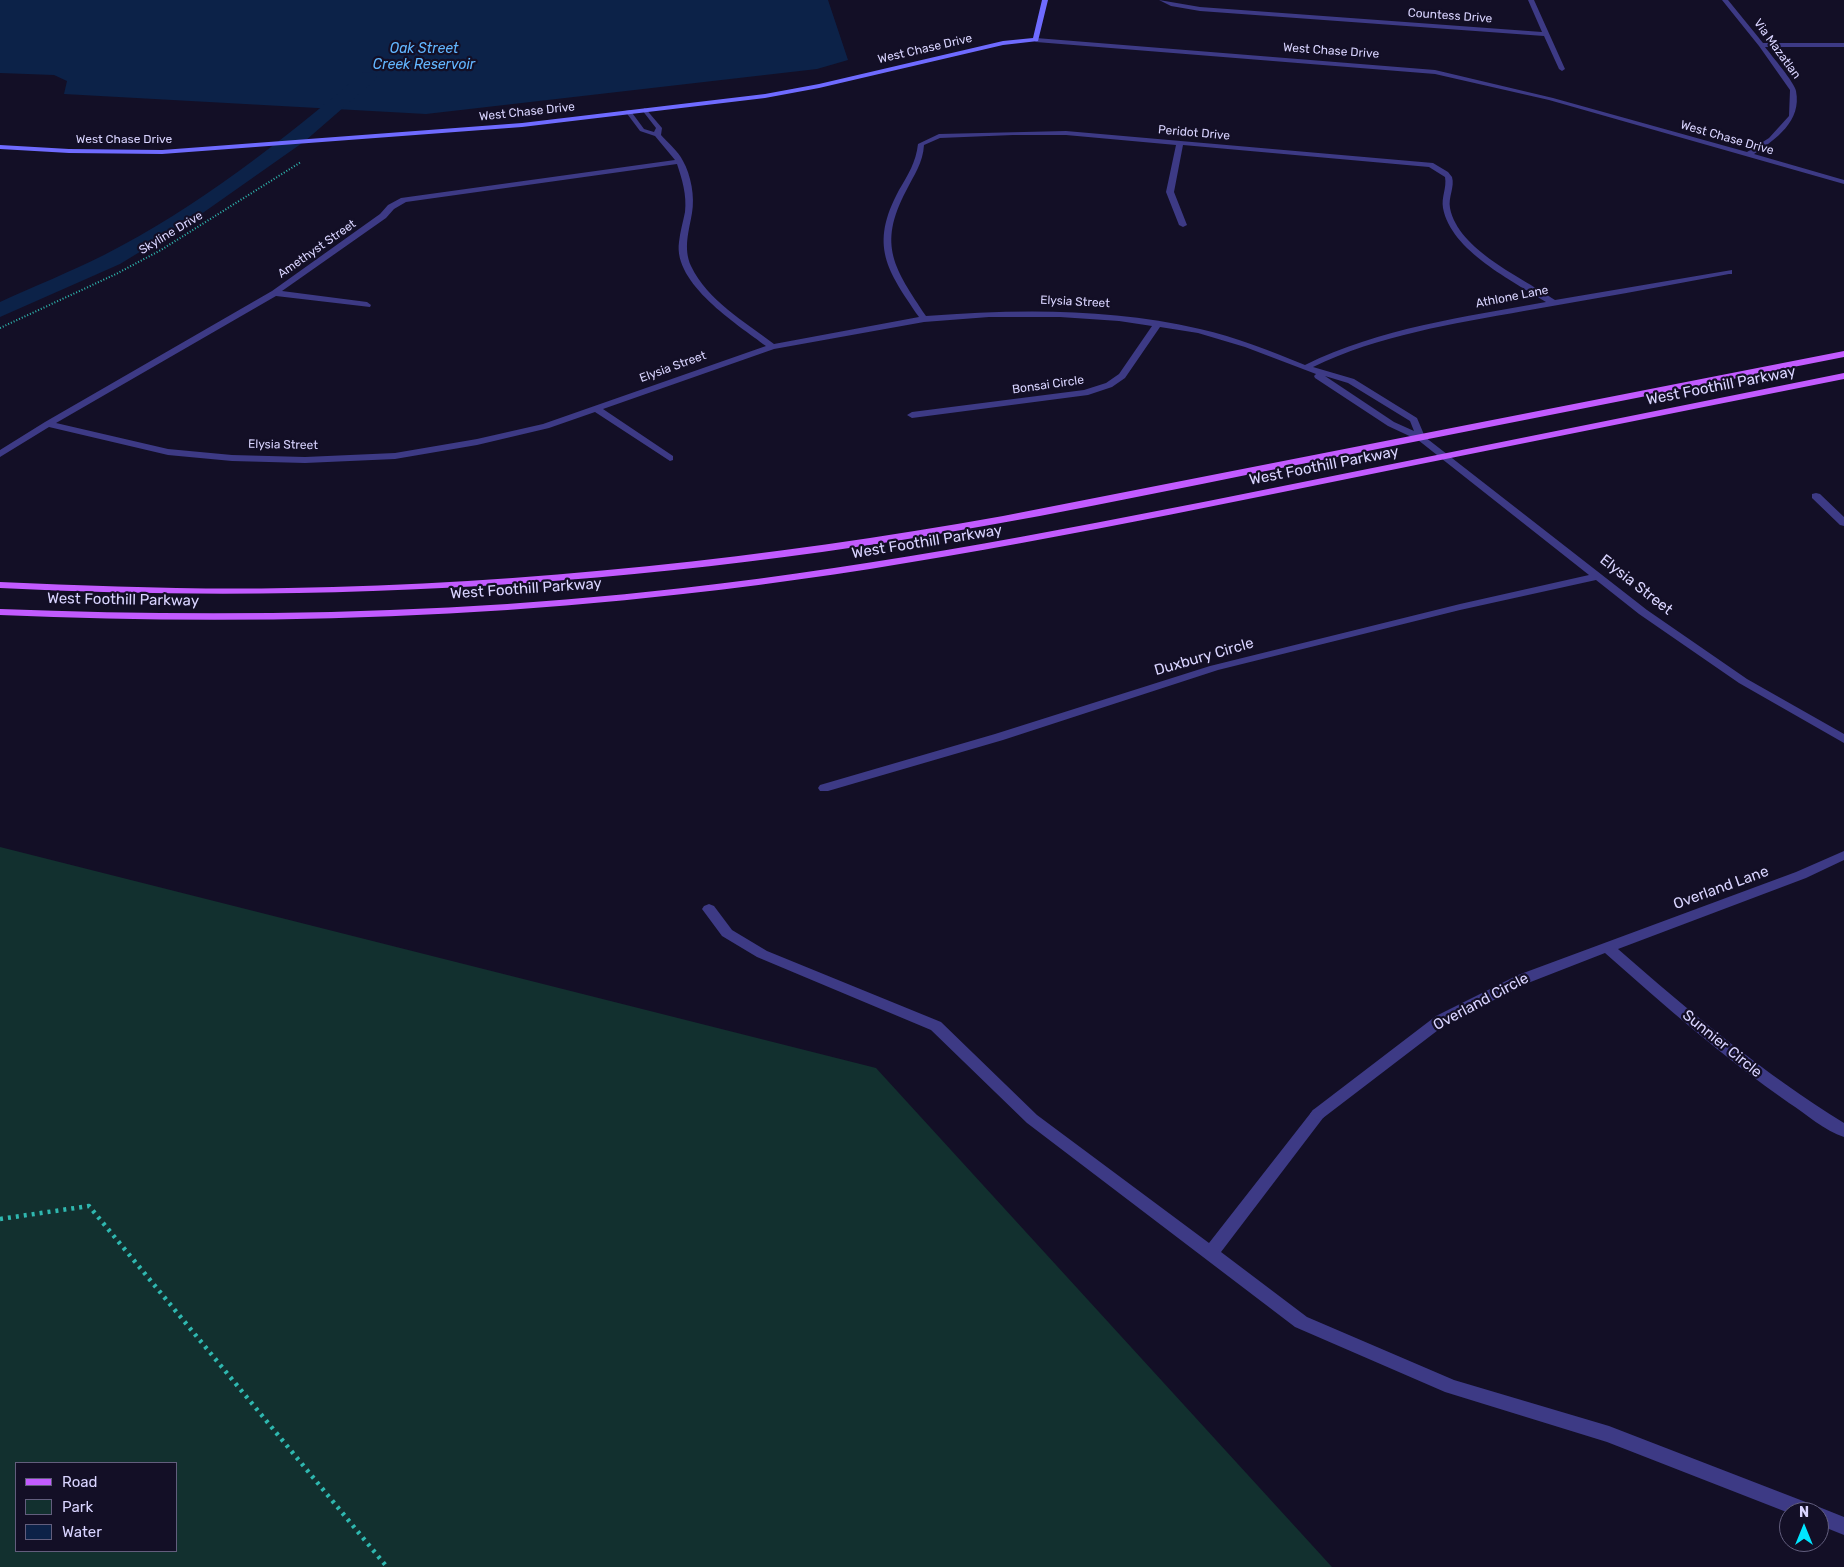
<!DOCTYPE html>
<style>
body{margin:0}
#map{position:relative;width:1844px;height:1567px;overflow:hidden;background:#130f26;font-family:Rubik,sans-serif}
canvas{display:block}
.legend{position:absolute;left:15px;top:1462px;width:162px;height:90px;box-sizing:border-box;background:#130f26;border:1px solid #625e7d;margin:0;padding:6px 9px;list-style:none;font-size:15px;color:#d9d4ff}
.legend li{display:flex;align-items:center;gap:10px;height:25px}
.legend b{width:25px;border:1px solid #625e7d}
.north{position:absolute;left:1779px;top:1502px;width:50px;height:50px;box-sizing:border-box;background:#130f26;border:1px solid #625e7d;border-radius:50%;rotate:0deg;font-size:14px;font-weight:700;line-height:20px;text-align:center;color:#d9d4ff}
.north::after{content:'';display:block;margin:auto;width:18px;height:22px;background:#00e5ff;clip-path:polygon(50% 0,100% 100%,50% 72%,0 100%)}
</style>
<div id="map">
<canvas width="1844" height="1567"></canvas>
<ul class="legend">
<li><b style="height:6px;background:#c25bff"></b>Road</li>
<li><b style="height:14px;background:#12302f"></b>Park</li>
<li><b style="height:14px;background:#0c2248"></b>Water</li>
</ul>
<div class="north">N</div>
</div>
<script>
const ctx = document.querySelector('canvas').getContext('2d');
ctx.lineJoin = 'round';
function fill(path, color) {
  ctx.fillStyle = color;
  ctx.fill(path, 'evenodd');
}
function strokePath(path, color, width, dash) {
  ctx.strokeStyle = color;
  ctx.lineWidth = width;
  ctx.lineCap = dash ? 'butt' : 'round';
  ctx.setLineDash(dash || []);
  ctx.stroke(path);
}
function label(font, color, halo, rows, align = 'center') {
  ctx.font = font + ' Rubik,sans-serif';
  ctx.lineWidth = 4.5;
  ctx.setLineDash([]);
  ctx.textBaseline = 'middle';
  ctx.strokeStyle = halo;
  ctx.fillStyle = color;
  for (const [text, x, y, turn = 0] of rows) {
    ctx.save();
    ctx.translate(x, y);
    ctx.rotate((+turn || 0) * Math.PI / 180);
    ctx.textAlign = isNaN(turn) ? turn : align;
    if (halo) ctx.strokeText(text, 0, 0);
    ctx.fillText(text, 0, 0);
    ctx.restore();
  }
}
const green = new Path2D(`
 M0,847L876,1068L1332,1567H0ZM16,1463H176V1551H16Z`);
const water = new Path2D(`
 M0,0H828L848,60L817,69L426,114L64,94L67,81L54,75L0,73Z`);
const canal = new Path2D(`
 M368,72L374,73L377,77L374,81L305,141L197,217L120,264L0,317V302C35,286 70,272 104,255C198,207 282,141 362,73Z`);
const pathFar1 = new Path2D(`
 M0,328L116,274L161,250L301,162`);
const path = new Path2D(`
 M0,1219L89,1206L387,1567`);
const lane = new Path2D(`
 M709,904L714,906L732,930L767,951L941,1022L1037,1115L1209,1243L1313,1110L1318,1108L1323,1110L1326,1114L1323,1118L1221,1252L1307,1317L1454,1380L1609,1426L1816,1506L1817,1508L1819,1507L1844,1517V1535L1819,1525V1512L1789,1513L1607,1442L1445,1392L1295,1327L1027,1123L931,1030L757,957L722,936L702,909L704,906Z`);
const street = new Path2D(`
 M1159,0L1200,7L1542,32L1528,0H1534L1565,69L1562,71L1559,69L1544,36L1200,11L1171,6Z
 M1722,0H1728L1763,43H1844V47H1765C1771,55 1795,83 1796,91C1802,121 1776,139 1754,154L1844,180V184L1549,100L1435,74L1036,42L1033,40L1036,38L1435,70L1553,98L1747,152L1769,138L1789,116L1790,90L1759,46Z
 M645,108L662,128L661,135C668,143 678,151 683,161C691,175 695,197 692,213C689,231 683,248 691,266C708,301 744,321 774,344L919,317C887,270 869,246 899,190C908,175 916,162 918,144L939,134L1066,131L1433,163L1448,172L1452,177C1455,187 1448,197 1450,208C1458,250 1523,278 1555,300L1732,270V274H1729C1661,287 1592,299 1524,311C1452,324 1379,335 1313,367L1354,379L1417,418L1425,437L1647,610L1747,679L1844,734V743L1739,683L1639,614L1596,580L1460,610L1218,670L1003,740L828,791H820L818,788L820,785L995,734L1210,666L1460,604L1589,575L1418,440L1388,426L1315,378L1314,376L1316,374L1245,347L1198,333L1160,327L1125,378L1112,387L1088,395L912,418L907,415L912,412L1084,390L1106,383L1119,374L1152,326L1119,321L1060,317H989L924,322L774,349L603,409L673,456V460L670,461L595,412L549,428L477,445L395,459L305,463L232,461L168,455L49,427L0,457V450L45,422L272,291L380,214L388,205L401,198L675,160L655,136L640,131L625,111L630,110L644,129L654,132L656,128L642,110ZM1013,135H1066L1176,145L1166,192L1179,225L1183,227L1187,225L1174,192L1183,145L1429,167L1445,177C1447,188 1441,197 1443,208C1451,251 1513,281 1546,302C1464,317 1380,328 1305,365C1270,351 1236,337 1200,329C1110,308 1018,309 926,316C895,269 877,246 906,191C914,175 923,163 924,145L940,138ZM677,164C682,179 687,195 685,212C683,222 680,232 679,242C673,284 737,324 766,346L543,424L477,439L395,453L305,457L232,455L168,449L56,423L276,296L370,307L371,305L367,302L282,291L386,218L394,209L406,202ZM1325,376L1348,383L1410,421L1414,431L1394,422Z
 M1816,493L1820,494L1844,517V526L1840,525L1812,498V494Z
 M1844,851V860L1806,878L1618,949C1690,1012 1763,1073 1844,1123V1137C1825,1131 1806,1114 1789,1103C1724,1058 1665,1006 1605,953L1528,983L1446,1024L1323,1118L1318,1120L1313,1118L1310,1114L1313,1110L1436,1016L1518,975L1796,872Z`);
const secondary = new Path2D(`
 M1042,0H1048L1038,41L1003,45L819,88L765,98L522,127L162,154L69,153L0,149V145L69,149L162,150L522,123L765,94L819,84L1003,41L1033,38Z`);
const primary = new Path2D(`
 M1844,351V357C1648,396 1452,434 1256,473C1112,502 968,532 822,552C547,590 278,602 0,588V582C96,586 192,590 288,588C528,584 767,558 1003,516Z
 M1844,373V379C1657,416 1470,454 1283,492C1084,532 885,572 683,594C456,620 228,625 0,615V609C228,618 456,614 683,588C885,565 1084,526 1283,486C1470,448 1657,411 1844,373Z`);
const farStreetnames = [
 ["Countess Drive",1450,16,4],
 ["West Chase Drive",925,49,-13],
 ["Via Mazatlan",1777,49,54],
 ["West Chase Drive",1331,51,4],
 ["West Chase Drive",527,112,-6],
 ["Peridot Drive",1194,133,5],
 ["West Chase Drive",1727,138,16],
 ["West Chase Drive",124,140],
 ["Skyline Drive",171,233,-31],
 ["Amethyst Street",317,249,-35],
 ["Athlone Lane",1512,297,-11],
 ["Elysia Street",1075,302,3],
 ["Elysia Street",673,367,-20],
 ["Bonsai Circle",1048,385,-8],
 ["Elysia Street",283,445,1]
];
const farWaternames = [
 ["Oak Street",424,49],
 ["Creek Reservoir",424,65]
];
const streetNames = [
 ["West Foothill Parkway",1721,386,-11],
 ["West Foothill Parkway",1324,466,-11],
 ["West Foothill Parkway",927,542,-9],
 ["Elysia Street",1636,585,38],
 ["West Foothill Parkway",526,589,-4],
 ["West Foothill Parkway",123,600,1],
 ["Duxbury Circle",1204,657,-16],
 ["Overland Lane",1721,888,-20],
 ["Overland Circle",1481,1002,-28],
 ["Sunnier Circle",1722,1044,39]
];
fill(green, '#12302f');
fill(water, '#0c2248');
fill(canal, '#0c2248');
strokePath(pathFar1, '#2fb8b0', 2, [1, 2]);
strokePath(path, '#2fb8b0', 4.5, [3, 5]);
fill(lane, '#3d3a85');
fill(street, '#3d3a85');
fill(secondary, '#6f6bff');
fill(primary, '#c25bff');
label('12px', '#d9d4ff', '#130f26', farStreetnames);
label('italic 14px', '#62b6ff', '#130f26', farWaternames);
label('15px', '#d9d4ff', '#130f26', streetNames);
</script>
